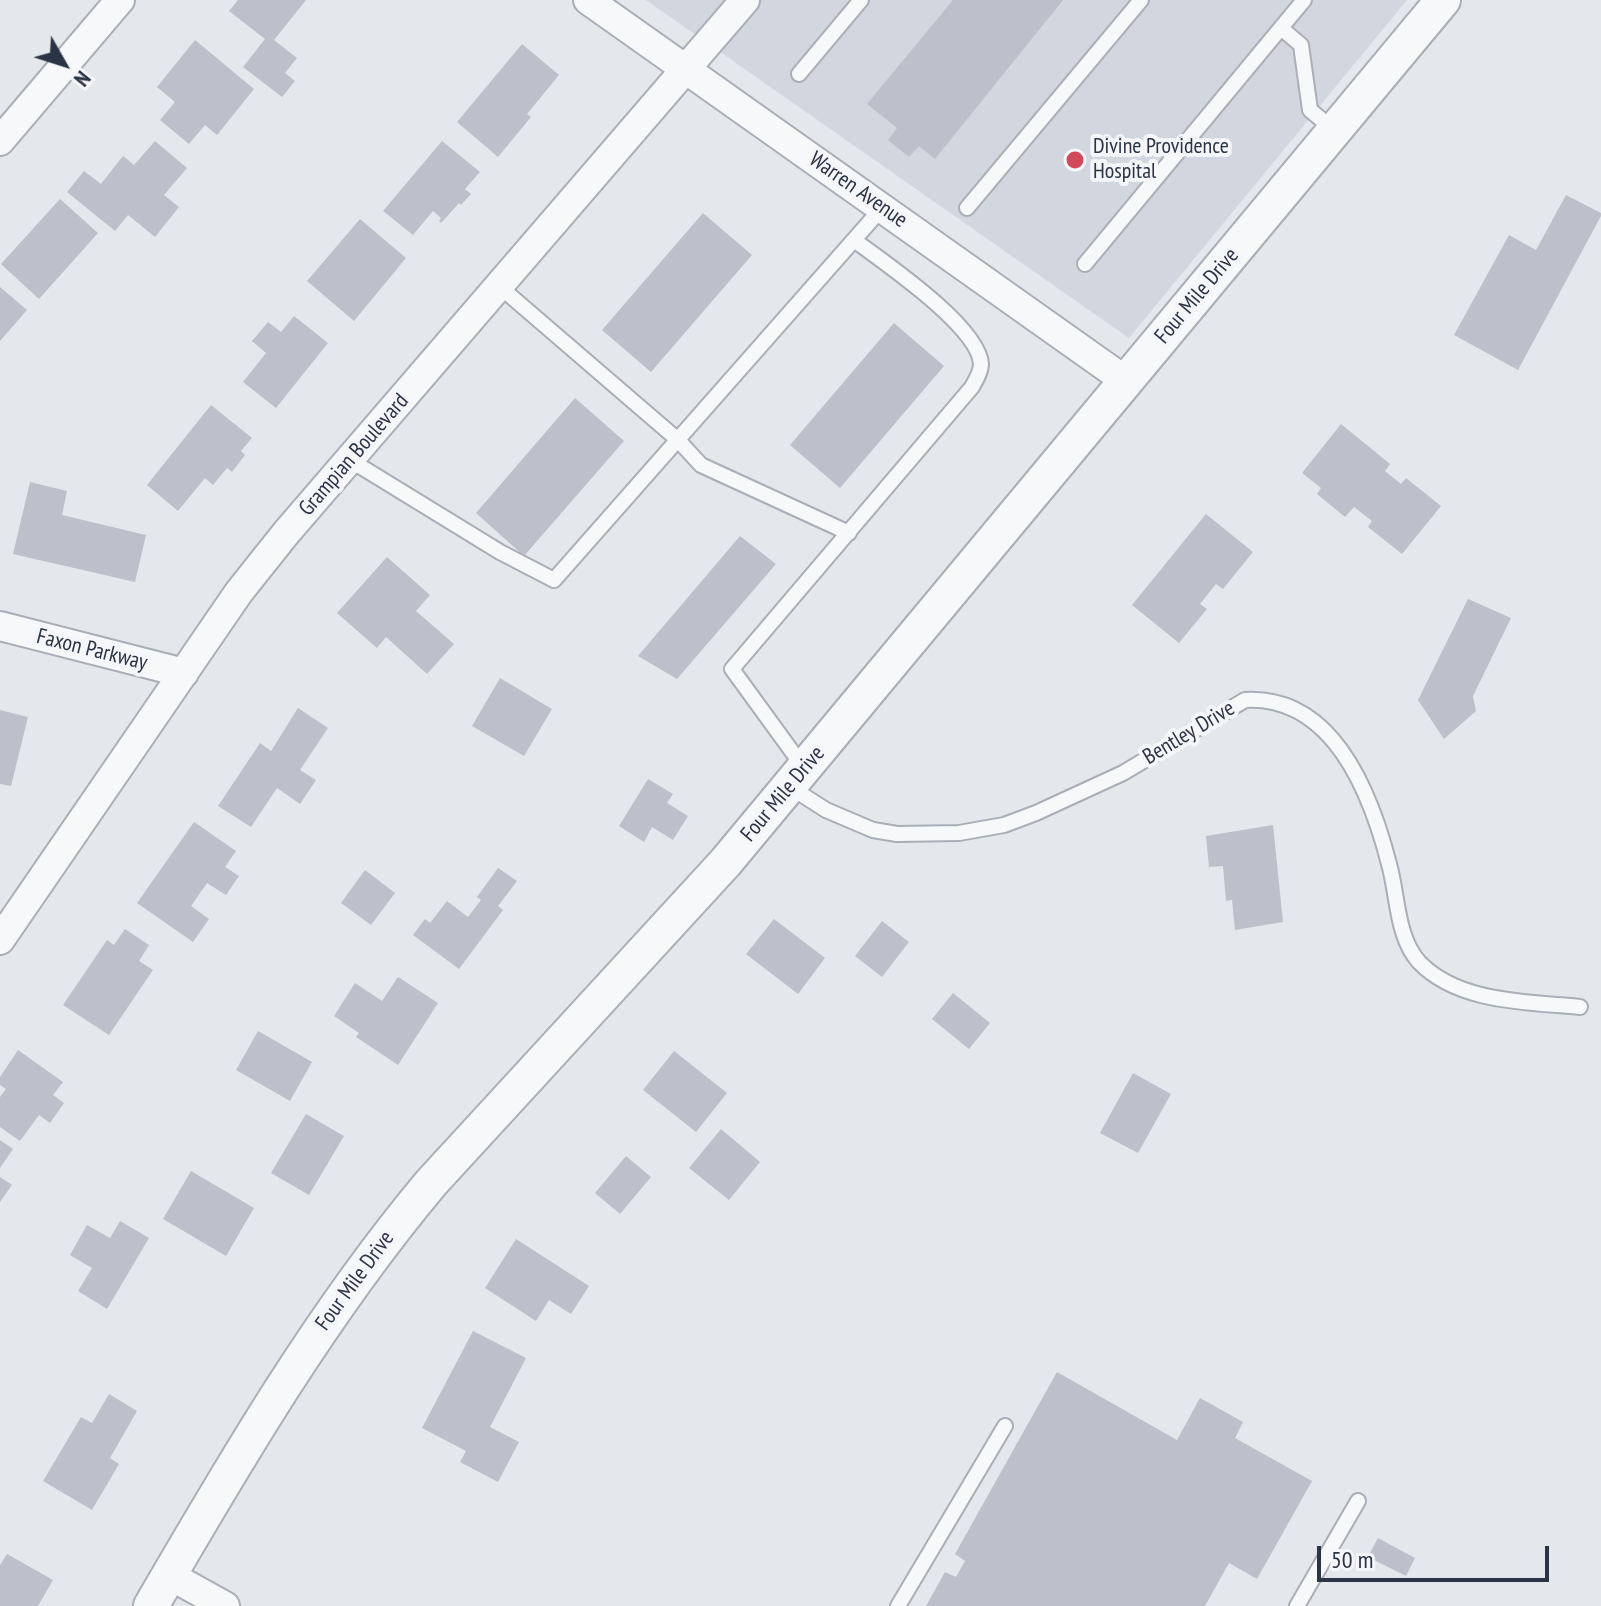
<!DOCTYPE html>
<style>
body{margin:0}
#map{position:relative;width:1601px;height:1606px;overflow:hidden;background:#e4e7ec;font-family:"PT Sans Narrow",sans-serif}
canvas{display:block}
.north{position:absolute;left:24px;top:24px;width:80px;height:80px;-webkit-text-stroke:6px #f4f6f9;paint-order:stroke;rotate:129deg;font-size:22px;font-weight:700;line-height:32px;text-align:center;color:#2b3445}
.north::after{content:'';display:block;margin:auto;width:28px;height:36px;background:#2b3445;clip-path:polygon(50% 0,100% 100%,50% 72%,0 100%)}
.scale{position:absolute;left:1317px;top:1546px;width:232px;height:36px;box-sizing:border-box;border:4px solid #2b3445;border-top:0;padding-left:10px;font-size:24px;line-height:28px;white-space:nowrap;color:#2b3445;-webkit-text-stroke:6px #f4f6f9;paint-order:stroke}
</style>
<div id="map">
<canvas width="1601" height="1606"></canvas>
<div class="north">N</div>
<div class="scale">50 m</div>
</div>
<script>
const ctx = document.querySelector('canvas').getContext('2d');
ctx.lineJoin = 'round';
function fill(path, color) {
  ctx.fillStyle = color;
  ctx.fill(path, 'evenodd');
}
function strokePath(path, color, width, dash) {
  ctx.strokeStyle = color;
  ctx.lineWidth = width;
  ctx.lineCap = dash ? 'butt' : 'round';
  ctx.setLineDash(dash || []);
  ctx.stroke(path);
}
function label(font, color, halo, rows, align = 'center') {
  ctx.font = font + ' "PT Sans Narrow",sans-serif';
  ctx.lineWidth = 8;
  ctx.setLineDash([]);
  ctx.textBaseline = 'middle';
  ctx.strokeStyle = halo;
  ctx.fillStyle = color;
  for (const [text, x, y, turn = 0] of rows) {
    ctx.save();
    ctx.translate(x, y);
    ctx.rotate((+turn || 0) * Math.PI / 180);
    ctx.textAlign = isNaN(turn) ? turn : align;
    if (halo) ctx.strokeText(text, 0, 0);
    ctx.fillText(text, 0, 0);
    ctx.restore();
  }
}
const built = new Path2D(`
 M646,0H1407L1129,338Z`);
const building = new Path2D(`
 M238,0H306L274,40L297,58L285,73L295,81L282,97L243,67L265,39L229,11Z
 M953,0H1063L935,159L919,146L909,157L888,140L897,128L867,104Z
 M195,40L254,89L217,135L205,125L189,144L160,120L175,102L157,87Z
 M522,44L559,75L527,114L531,117L498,157L457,122Z
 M155,141L187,168L164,195L179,207L155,237L128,215L115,231L67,192L84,171L101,184L123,156L134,165Z
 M442,141L480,172L465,189L471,194L461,205L459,203L441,223L439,221L441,218L433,211L413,235L383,211Z
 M1566,195L1601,213V216L1518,370L1454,335L1509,235L1536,250Z
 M60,199L98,233L39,299L1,264Z
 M703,213L752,255L651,372L602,330Z
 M360,219L406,258L354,321L307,281Z
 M0,287L27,310L0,341Z
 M294,316L328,343L276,408L243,382L266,353L252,341L268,322L281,332Z
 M894,323L944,366L840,488L790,445Z
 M575,398L624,441L524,556L476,513Z
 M211,405L252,438L241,451L245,455L232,472L227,468L213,485L205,478L178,511L147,485Z
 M1341,424L1390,464L1385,471L1401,484L1406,478L1441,506L1402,554L1368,527L1372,521L1354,507L1345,517L1317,494L1321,488L1302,473Z
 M30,482L67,491L62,515L146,535L135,582L13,554Z
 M1206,514L1253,552L1223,589L1216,584L1200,604L1207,609L1179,643L1132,605Z
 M740,536L776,564L677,679L638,656Z
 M387,557L430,595L416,611L454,644L427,674L386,637L377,648L337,613Z
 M1468,599L1511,618L1473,696L1476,711L1444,739L1418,700Z
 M500,678L552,709L524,756L472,726Z
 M298,708L328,728L300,770L316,780L300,804L277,788L251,827L218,806L260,743L271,751Z
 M0,710L28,717L11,786L0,784Z
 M648,779L673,794L667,803L688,816L673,840L652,827L644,842L619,826Z
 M194,822L236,851L225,867L239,876L226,895L207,883L191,906L209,919L193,942L137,903Z
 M1273,825L1283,922L1235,930L1232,900L1226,901L1223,866L1209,867L1206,836Z
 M498,868L517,881L498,906L503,910L459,969L413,935L425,919L430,923L447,901L468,917L481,900L477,897Z
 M365,870L395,893L371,925L341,903Z
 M774,919L825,958L798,994L746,954Z
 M882,921L909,942L882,977L855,956Z
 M125,929L149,945L139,961L153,970L109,1035L63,1005L107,940L114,945Z
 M398,977L438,1003L398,1065L356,1037L359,1033L334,1016L355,983L382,1001Z
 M953,993L990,1023L969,1049L932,1019Z
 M258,1031L312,1062L290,1101L236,1070Z
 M18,1050L63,1082L53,1095L64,1103L50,1123L39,1115L20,1141L0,1127V1097L6,1089L0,1085V1077Z
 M674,1051L727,1093L696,1132L643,1090Z
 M1133,1073L1171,1094L1138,1153L1100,1133Z
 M306,1114L344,1136L309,1195L271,1173Z
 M721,1129L760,1162L729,1200L689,1168Z
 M0,1140L13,1149L0,1168Z
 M626,1156L651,1177L620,1214L595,1193Z
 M191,1171L254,1208L226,1256L163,1219Z
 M0,1177L12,1185L0,1202Z
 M120,1221L149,1238L107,1309L78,1291L92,1268L70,1255L87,1225L110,1238Z
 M516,1239L589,1286L571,1314L549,1300L536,1321L485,1288Z
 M473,1331L526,1358L490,1427L519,1442L498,1482L460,1462L466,1451L422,1428Z
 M1057,1372L1177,1440L1200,1398L1243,1422L1235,1438L1312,1481L1257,1579L1229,1563L1205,1606H926L945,1572L956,1577L965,1561L955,1554Z
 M109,1394L137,1411L110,1458L119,1464L92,1510L43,1481L81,1417L92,1423Z
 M1378,1538L1415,1558L1406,1576L1368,1557Z
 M7,1554L53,1580L38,1606H0V1565Z`);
const service = new Path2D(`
 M1281,28L1301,45L1310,110L1334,130
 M799,74L861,0
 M967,208L1141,0
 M1085,264L1304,0
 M499,286L678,440L701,465L849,533
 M350,460L500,552L554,580L882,208
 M804,768L732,669L972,387C976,380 981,372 981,364C979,327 885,263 854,240
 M790,787L826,810L873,830L897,834L959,833L1004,825L1036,813L1123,773L1245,700C1333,695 1371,794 1389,864C1398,895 1396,936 1419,962C1458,1003 1528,1002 1580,1007
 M898,1606L1005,1426
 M1297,1606L1358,1501`);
const minor = new Path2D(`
 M588,0L1126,381
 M0,141L120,0
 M0,626L184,673
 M0,940L239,592L286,533L745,0
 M169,1575L225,1606`);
const tertiary = new Path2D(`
 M151,1606C236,1460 322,1313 431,1183L725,863L1443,0`);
const markers = [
 [1075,160,10,"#d1495b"]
];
const poiNames = [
 ["Divine Providence",1093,147],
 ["Hospital",1093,172]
];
const streetNames = [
 ["Warren Avenue",858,190,35],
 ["Four Mile Drive",1197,296,-50],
 ["Grampian Boulevard",354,455,-49],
 ["Faxon Parkway",92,650,14],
 ["Bentley Drive",1189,733,-31],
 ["Four Mile Drive",783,794,-50],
 ["Four Mile Drive",355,1281,-54]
];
fill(built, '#d2d6de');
fill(building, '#bbc0ca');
strokePath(service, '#a9aeb7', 18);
strokePath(minor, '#a9aeb7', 32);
strokePath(tertiary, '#a9aeb7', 38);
strokePath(service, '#f7f8fa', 14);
strokePath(minor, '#f7f8fa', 28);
strokePath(tertiary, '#f7f8fa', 34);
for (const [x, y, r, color] of markers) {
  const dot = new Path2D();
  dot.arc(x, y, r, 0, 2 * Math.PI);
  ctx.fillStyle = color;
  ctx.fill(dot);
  strokePath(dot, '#f4f6f9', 3);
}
label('22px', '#2b3445', '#f4f6f9', poiNames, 'left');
label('22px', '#2b3445', '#f4f6f9', streetNames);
</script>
